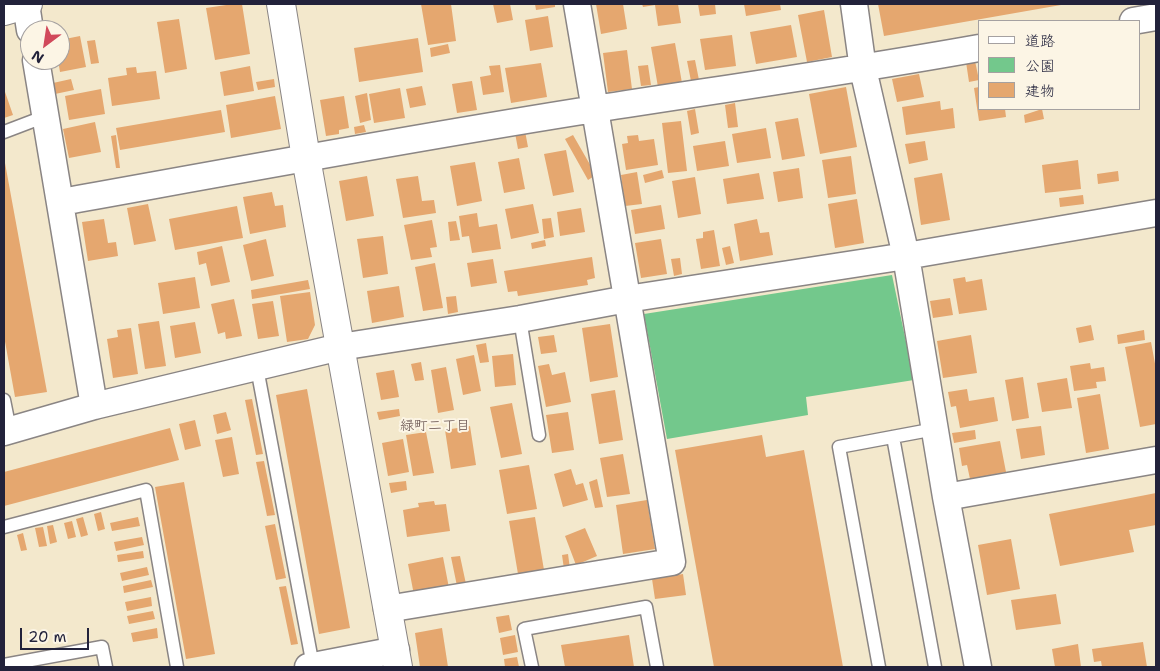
<!DOCTYPE html>
<meta charset="utf-8">
<style>
body{margin:0}
#map{position:relative;width:1160px;height:671px;overflow:hidden;background:#f3e8cc;font-family:"Shantell Sans","Klee One",sans-serif}
canvas{display:block}
.frame{position:absolute;inset:0;border:5px solid #22223b;pointer-events:none}
.legend{position:absolute;left:978px;top:20px;width:162px;height:90px;box-sizing:border-box;background:#fcf5e5;border:1px solid #a5a1a1;margin:0;padding:6px 9px;list-style:none;font-size:15px;color:#22223b}
.legend li{display:flex;align-items:center;gap:10px;height:25px}
.legend b{width:25px;border:1px solid #a5a1a1}
.north{position:absolute;left:20px;top:20px;width:50px;height:50px;box-sizing:border-box;background:#fcf5e5;border:1px solid #a5a1a1;border-radius:50%;rotate:211deg;font-size:14px;font-weight:700;line-height:20px;text-align:center;color:#22223b}
.north::after{content:'';display:block;margin:auto;width:18px;height:22px;background:#d1495b;clip-path:polygon(50% 0,100% 100%,50% 72%,0 100%)}
.scale{position:absolute;left:20px;top:628px;width:69px;height:22px;box-sizing:border-box;border:2px solid #22223b;border-top:0;padding-left:6px;font-size:15px;line-height:18px;white-space:nowrap;color:#22223b;-webkit-text-stroke:4px #fcf5e5;paint-order:stroke}
</style>
<div id="map">
<canvas width="1160" height="671"></canvas>
<div class="frame"></div>
<ul class="legend">
<li><b style="height:6px;background:#fff"></b>道路</li>
<li><b style="height:14px;background:#73c88c"></b>公園</li>
<li><b style="height:14px;background:#e5a76f"></b>建物</li>
</ul>
<div class="north">N</div>
<div class="scale">20 m</div>
</div>
<script>
const ctx = document.querySelector('canvas').getContext('2d');
ctx.lineJoin = 'round';
function fill(path, color) {
  ctx.fillStyle = color;
  ctx.fill(path, 'evenodd');
}
function strokePath(path, color, width, dash) {
  ctx.strokeStyle = color;
  ctx.lineWidth = width;
  ctx.lineCap = dash ? 'butt' : 'round';
  ctx.setLineDash(dash || []);
  ctx.stroke(path);
}
function label(font, color, halo, rows, align = 'center') {
  ctx.font = font + ' "Shantell Sans","Klee One",sans-serif';
  ctx.lineWidth = 4;
  ctx.setLineDash([]);
  ctx.textBaseline = 'middle';
  ctx.strokeStyle = halo;
  ctx.fillStyle = color;
  for (const [text, x, y, turn = 0] of rows) {
    ctx.save();
    ctx.translate(x, y);
    ctx.rotate((+turn || 0) * Math.PI / 180);
    ctx.textAlign = isNaN(turn) ? turn : align;
    if (halo) ctx.strokeText(text, 0, 0);
    ctx.fillText(text, 0, 0);
    ctx.restore();
  }
}
const green = new Path2D(`
 M892,275L914,380L806,397L808,415L667,439L644,314Z`);
const building = new Path2D(`
 M233,4H242L250,54L215,60L206,8Z
 M421,4H451L456,41L428,45Z
 M493,4H510L513,20L497,23Z
 M535,4H555V7L536,10Z
 M596,4H623L627,29L601,34Z
 M642,4H678L681,23L658,26L655,5L643,7Z
 M698,4H715L716,14L700,16Z
 M744,4H780L781,10L746,16Z
 M878,4H1061V5L884,36Z
 M824,10L832,57L807,62L798,15Z
 M548,16L553,47L530,51L525,20Z
 M179,19L187,69L165,73L157,22Z
 M791,25L797,57L756,64L750,32Z
 M732,35L736,66L705,70L700,39Z
 M80,36L86,67L60,72L58,60H60V40Z
 M418,38L423,72L359,82L354,48Z
 M95,40L99,63L91,64L87,41Z
 M675,43L682,83L658,87L651,47Z
 M448,44L450,53L431,57L430,48Z
 M627,50L632,89L608,92L603,53Z
 M695,60L699,80L691,81L687,61Z
 M975,61L979,80L969,82L966,62Z
 M541,63L547,97L511,103L505,68Z
 M500,65L504,92L483,95L480,77L491,75L489,66Z
 M648,65L651,85L641,86L638,66Z
 M250,66L254,91L224,96L220,72Z
 M136,67L137,73L156,71L160,99L112,106L108,78L127,75L126,68Z
 M919,74L924,97L897,102L892,79Z
 M71,79L74,90L55,94L53,83Z
 M274,79L275,87L258,90L256,82Z
 M472,81L477,110L457,113L452,84Z
 M422,86L426,105L410,108L406,89Z
 M846,87L857,147L820,154L809,94Z
 M979,87V109H1005L1006,117L979,121L974,88Z
 M400,88L405,118L374,123L369,94Z
 M4,89L13,115L4,118Z
 M101,89L105,114L69,120L65,96Z
 M367,93L371,120L360,123L355,96Z
 M275,96L281,129L231,138L226,105Z
 M344,96L349,128L339,130V134L326,136L320,100Z
 M940,101L941,110L953,108L955,128L906,135L902,107Z
 M735,103L738,127L728,128L725,105Z
 M695,109L699,133L691,135L687,111Z
 M1042,109L1044,119L1025,123L1024,115Z
 M221,110L225,132L120,150L116,128Z
 M798,118L805,156L782,160L775,122Z
 M681,121L687,171L668,173L662,123Z
 M95,122L101,152L69,158L63,129Z
 M364,125L366,132L355,134L354,127Z
 M766,128L771,158L737,163L732,134Z
 M525,131L528,147L518,149L515,133Z
 M116,135L120,168H116L111,136Z
 M573,135L596,175L588,180L565,139Z
 M638,135L639,141L654,139L658,165L626,170L622,144L628,143L627,136Z
 M725,141L729,166L697,171L693,146Z
 M925,141L928,160L909,164L905,144Z
 M566,150L574,192L553,196L544,154Z
 M851,156L856,194L828,198L822,160Z
 M519,158L525,189L504,193L498,162Z
 M1078,160L1081,189L1045,193L1042,165Z
 M475,162L482,201L457,206L450,166Z
 M5,163L47,392L15,397L4,336Z
 M799,168L803,198L778,202L773,172Z
 M662,170L664,178L645,183L643,175Z
 M1118,171L1119,181L1098,184L1097,174Z
 M637,172L642,204L625,206L621,175Z
 M759,173L764,199L727,204L723,179Z
 M942,173L950,220L921,225L914,178Z
 M367,176L374,216L346,221L339,181Z
 M418,176L422,201L434,200L436,213L403,218L396,179Z
 M695,177L701,214L678,218L672,181Z
 M272,192L275,206L283,205L286,227L250,234L243,197Z
 M1083,195L1084,204L1060,207L1059,198Z
 M857,199L864,243L835,248L828,204Z
 M148,204L156,241L134,245L127,208Z
 M533,204L539,233L511,239L505,209Z
 M661,205L665,229L635,234L631,210Z
 M237,206L243,238L175,250L169,219Z
 M581,208L585,232L560,236L557,212Z
 M477,213L479,227L497,224L501,249L472,253L469,236L462,237L459,216Z
 M551,218L554,237L544,239L542,219Z
 M104,219L108,243L116,242L118,256L88,261L82,222Z
 M757,219L760,233L769,232L773,255L740,261L734,224Z
 M432,220L437,247L430,248L432,257L411,260L404,225Z
 M456,221L460,240L450,241L448,222Z
 M714,230L720,266L701,269L696,239L703,238V232Z
 M383,236L388,274L363,278L357,239Z
 M266,239L274,276L251,281L243,245Z
 M661,239L667,274L641,278L635,243Z
 M545,240L546,246L532,249L531,243Z
 M222,246L230,282L211,286L206,263L199,265L197,252Z
 M730,246L734,263L726,265L722,248Z
 M592,257L595,278L587,280L588,285L518,296L517,291L508,292L504,271Z
 M680,258L682,274L674,276L671,259Z
 M493,259L497,283L471,287L467,263Z
 M435,263L443,308L423,311L415,267Z
 M195,277L200,308L163,314L158,283Z
 M965,277L966,282L982,279L987,310L959,314L953,279Z
 M308,280L310,289L252,299L251,290Z
 M399,286L404,317L372,323L367,291Z
 M310,292L315,325L308,339L287,342L280,296Z
 M456,296L458,312L448,314L446,297Z
 M950,298L953,315L933,318L930,301Z
 M234,299L242,336L226,339L225,332L218,334L211,304Z
 M273,301L279,336L258,339L252,304Z
 M159,321L166,366L145,369L138,324Z
 M195,322L201,353L175,358L170,326Z
 M610,324L618,377L590,382L582,328Z
 M1091,325L1094,340L1079,343L1076,328Z
 M131,328L138,374L113,378L107,339L118,337L117,330Z
 M1144,330L1145,340L1118,344L1117,335Z
 M554,335L557,352L541,354L538,337Z
 M971,335L977,373L943,378L937,341Z
 M1151,342L1156,369V424L1140,427L1125,347Z
 M486,343L489,362L480,363L476,345Z
 M513,354L516,385L495,387L492,356Z
 M474,355L481,391L463,395L456,359Z
 M421,362L424,380L415,381L411,364Z
 M1090,363L1091,369L1104,367L1106,381L1096,382L1097,388L1074,391L1070,366Z
 M549,364L552,375L565,372L571,402L546,407L538,366Z
 M446,367L454,410L438,413L431,370Z
 M394,370L399,397L381,400L376,373Z
 M1023,377L1029,418L1012,421L1005,380Z
 M1067,378L1072,408L1042,412L1037,383Z
 M307,389L350,628L319,634L276,395Z
 M967,389L969,401L994,397L998,421L960,428L956,406L951,407L948,392Z
 M615,390L623,440L599,444L591,394Z
 M1100,394L1109,449L1086,453L1077,398Z
 M252,399L263,454L256,455L245,400Z
 M512,403L522,454L501,458L490,407Z
 M399,409L400,416L379,420L377,412Z
 M226,412L231,430L217,434L213,415Z
 M568,412L574,450L552,453L546,415Z
 M195,420L201,446L185,450L179,424Z
 M470,426L476,465L451,469L445,430Z
 M1041,426L1045,455L1021,459L1016,429Z
 M170,428L179,460L4,506V472Z
 M975,430L976,439L954,443L952,433Z
 M426,432L434,473L413,476L406,435Z
 M762,435L766,457L804,450L843,667H714L675,450Z
 M232,437L239,474L223,477L215,440Z
 M403,439L409,472L388,476L382,443Z
 M1000,441L1006,472L970,479L967,465L962,466L959,448Z
 M623,454L630,494L607,497L600,458Z
 M264,461L275,515L267,516L256,462Z
 M529,465L537,509L507,514L499,470Z
 M571,469L576,485L583,483L588,500L563,507L554,474Z
 M597,479L603,507L595,508L589,482Z
 M406,481L407,490L391,493L389,483Z
 M184,482L215,654L186,659L155,487Z
 M1156,493V525L1129,530L1134,552L1060,566L1049,514Z
 M647,500L655,549L623,554L616,505Z
 M434,501L435,505L446,504L450,531L407,537L403,510L419,507L418,503Z
 M101,512L105,529L98,531L94,514Z
 M83,517L88,535L81,537L76,519Z
 M138,517L140,526L112,531L110,523Z
 M535,517L544,570L518,574L509,521Z
 M72,521L76,537L68,539L64,523Z
 M275,524L286,578L276,580L265,526Z
 M53,525L57,542L50,544L47,526Z
 M43,527L47,546L39,547L35,528Z
 M585,528L597,556L576,565L565,536Z
 M23,533L27,550L21,551L17,535Z
 M142,537L144,545L116,551L114,542Z
 M1011,539L1020,589L987,595L978,545Z
 M143,551L144,558L118,562L117,555Z
 M568,554L570,569H564L562,555Z
 M460,556L466,584L457,586L451,557Z
 M443,557L449,588L414,595L408,564Z
 M147,567L149,575L122,581L120,573Z
 M683,574L686,595L655,599L652,579Z
 M151,580L153,587L124,593L123,586Z
 M286,586L298,644L291,645L279,587Z
 M1056,594L1061,624L1016,630L1011,600Z
 M151,597L152,606L127,611L125,602Z
 M153,611L155,619L129,624L127,616Z
 M509,615L512,630L499,633L496,617Z
 M157,628L158,638L133,642L131,633Z
 M442,628L448,667H420L415,633Z
 M515,635L518,652L503,655L500,638Z
 M629,635L634,667H565L561,645Z
 M1143,642L1147,667H1102L1101,661L1094,662L1092,649Z
 M1078,644L1081,667H1055L1052,649Z
 M517,657L519,667H505L504,659Z`);
const lane = new Path2D(`
 M4,132L46,116
 M520,319L539,435
 M257,368L313,666
 M4,400L10,430
 M893,437L935,667
 M4,527L146,490L177,667
 M4,665L102,647L106,667
 M532,667L524,629L646,607L657,667
 M879,667L839,447L935,429`);
const street = new Path2D(`
 M26,4L30,30
 M854,4L863,69L906,256L946,497L978,667
 M1133,21L1156,17
 M36,60L94,406
 M61,202C239,170 417,137 595,109C723,89 851,71 979,48
 M4,432L94,406L340,347L520,319L627,299L906,256L1156,213
 M946,497L1156,460
 M387,609L672,562L577,4
 M308,667L396,650`);
const secondary = new Path2D(`
 M281,4L306,158L398,667
 M4,11L28,4`);
const neighbourhoodNames = [
 ["緑町二丁目",435,426]
];
fill(green, '#73c88c');
fill(building, '#e5a76f');
strokePath(lane, '#8a8584', 15);
strokePath(street, '#8a8584', 29);
strokePath(secondary, '#8a8584', 30);
strokePath(lane, '#fff', 12);
strokePath(street, '#fff', 26);
strokePath(secondary, '#fff', 28);
label('14px', '#66514d', '#fcf5e5', neighbourhoodNames);
</script>
